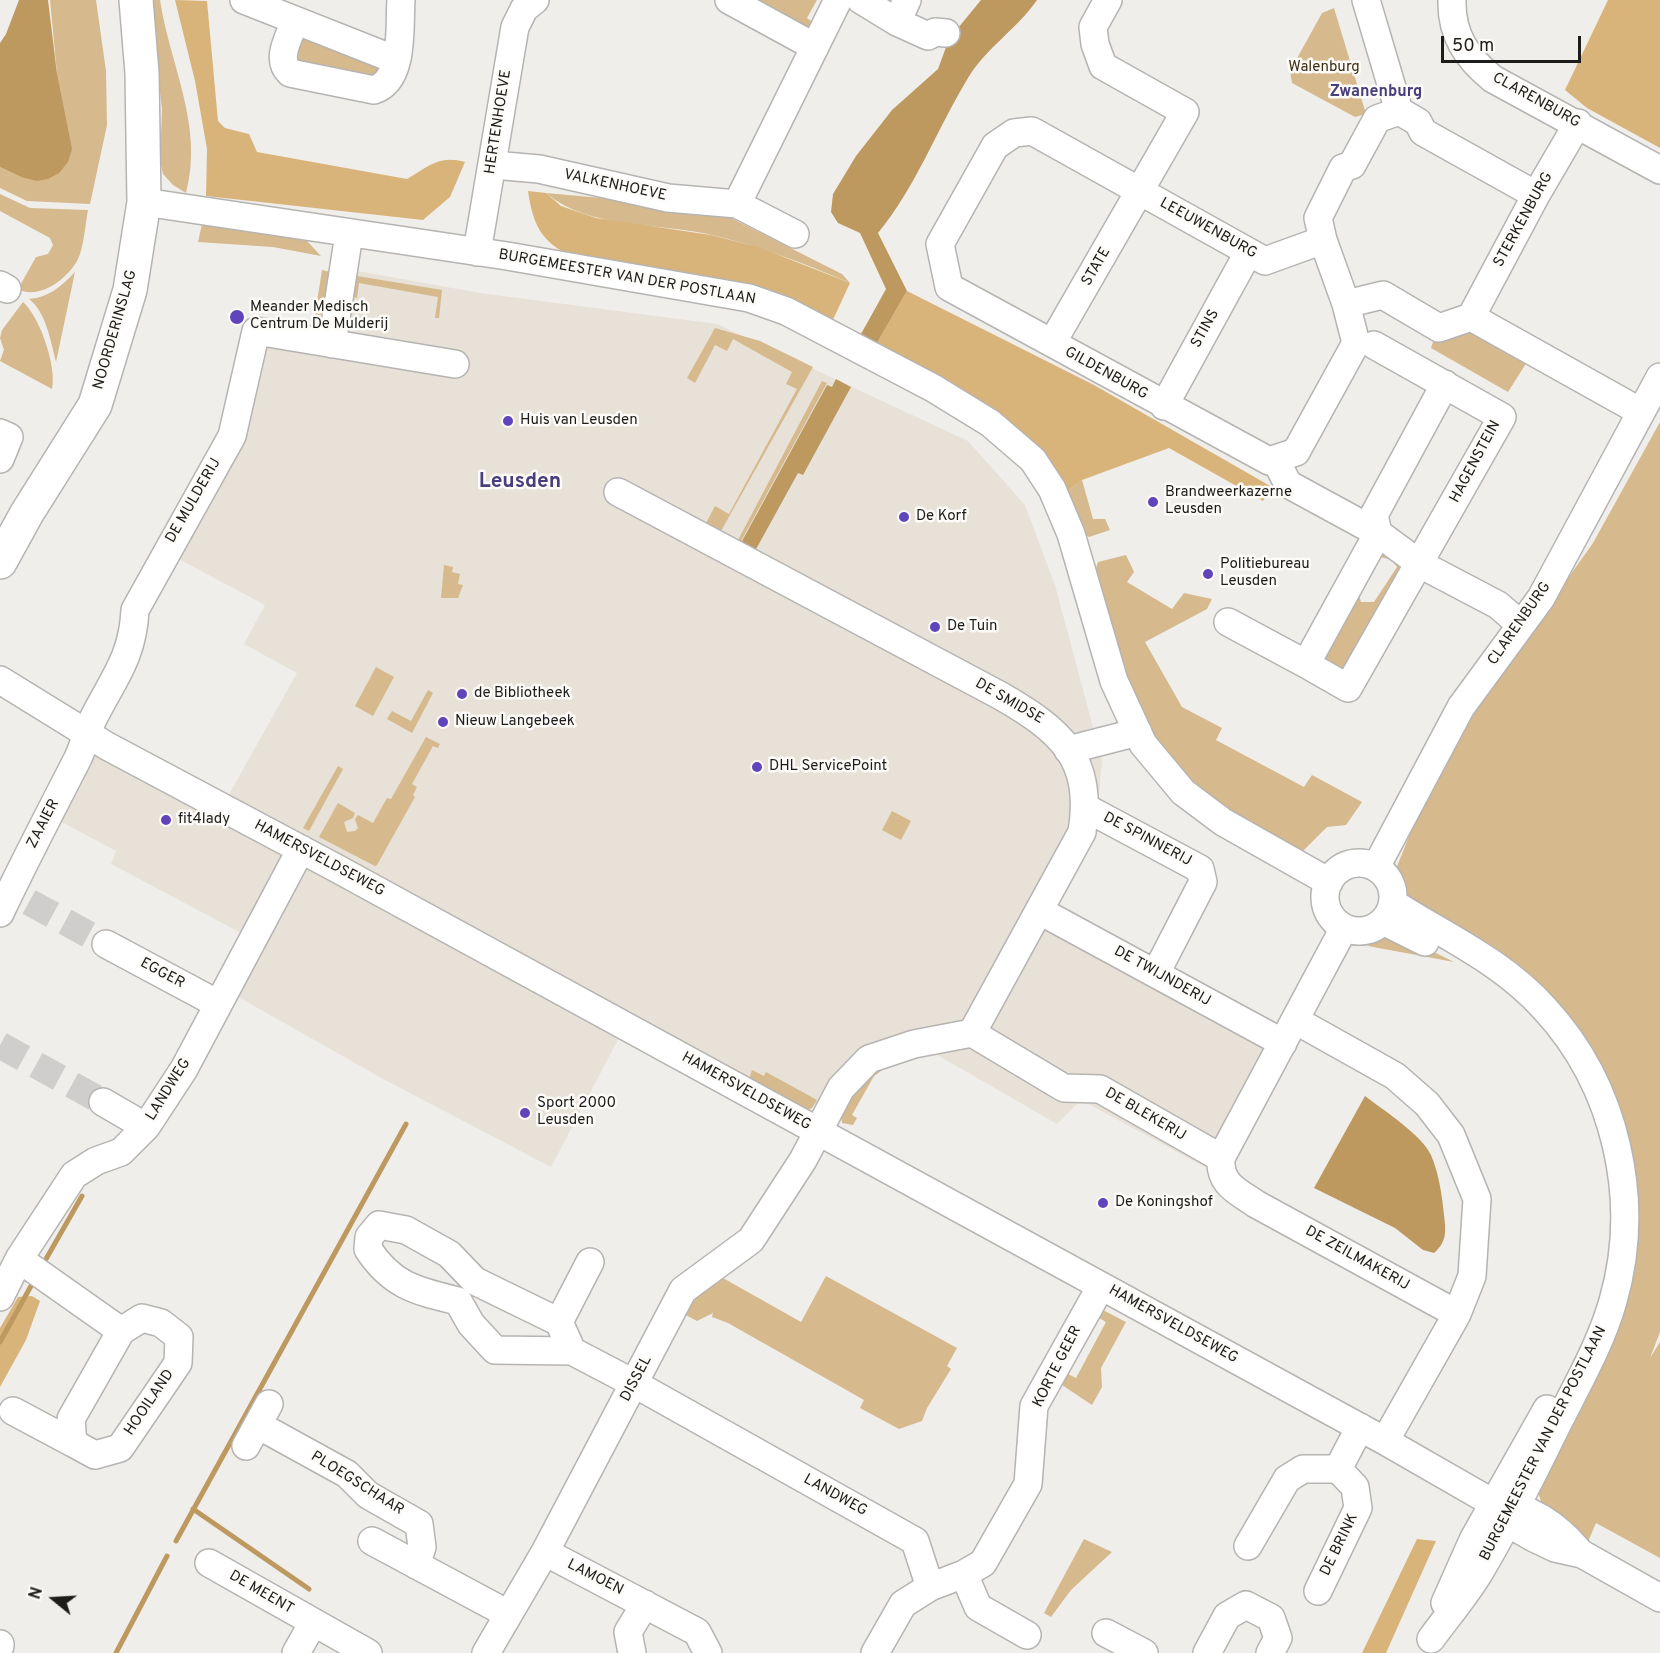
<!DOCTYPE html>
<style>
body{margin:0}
#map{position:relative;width:1660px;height:1653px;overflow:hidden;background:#f0eeeb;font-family:Overpass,sans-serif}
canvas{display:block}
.north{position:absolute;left:24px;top:1569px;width:60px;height:60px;-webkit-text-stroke:4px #fdfbf8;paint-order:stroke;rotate:288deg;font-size:16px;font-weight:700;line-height:24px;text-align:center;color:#1d1c1b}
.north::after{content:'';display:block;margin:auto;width:21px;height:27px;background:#1d1c1b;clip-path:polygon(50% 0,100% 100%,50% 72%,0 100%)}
.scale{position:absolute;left:1441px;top:36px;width:140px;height:27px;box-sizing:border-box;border:3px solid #1d1c1b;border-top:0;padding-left:8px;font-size:18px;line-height:21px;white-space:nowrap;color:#1d1c1b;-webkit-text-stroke:4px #fdfbf8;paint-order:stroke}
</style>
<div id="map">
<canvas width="1660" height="1653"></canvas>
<div class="north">N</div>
<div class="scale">50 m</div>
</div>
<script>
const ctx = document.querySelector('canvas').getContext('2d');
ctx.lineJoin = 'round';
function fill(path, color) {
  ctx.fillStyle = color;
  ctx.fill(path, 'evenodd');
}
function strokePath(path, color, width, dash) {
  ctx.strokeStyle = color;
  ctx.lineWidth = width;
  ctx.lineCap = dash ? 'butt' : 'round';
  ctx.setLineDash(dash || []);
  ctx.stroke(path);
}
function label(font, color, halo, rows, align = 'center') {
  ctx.font = font + ' Overpass,sans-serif';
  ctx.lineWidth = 5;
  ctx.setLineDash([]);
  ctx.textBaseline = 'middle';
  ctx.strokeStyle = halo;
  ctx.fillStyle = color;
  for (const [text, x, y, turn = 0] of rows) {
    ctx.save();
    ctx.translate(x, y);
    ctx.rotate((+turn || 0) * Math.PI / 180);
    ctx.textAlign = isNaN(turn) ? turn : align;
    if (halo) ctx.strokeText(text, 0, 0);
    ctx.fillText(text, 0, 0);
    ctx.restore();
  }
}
const built = new Path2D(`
 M341,268L480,293L717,324L968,441L1025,505L1055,585L1102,761L1096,826L1048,925L1275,1045L1205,1167L1081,1100L1057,1124L939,1056L932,1030L828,1091L809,1111L631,1015L551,1167L385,1080L233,994L260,943L111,864L116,851L52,817L98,730L227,798L297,673L244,644L265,605L171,555L259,337L326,346Z`);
const green = new Path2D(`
 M50,0H96L106,71L107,125L90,204L27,201L0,188V167L21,177L57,74Z
 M149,0H160C170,66 204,125 186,193L173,185L163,174L160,160L162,109Z
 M748,0H817L807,18L817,25L807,32Z
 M1334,8L1366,114L1355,117L1292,83L1290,71L1322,13Z
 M295,21L396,60L387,82L290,73Z
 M546,193L711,208L842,274L850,283C806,264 759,246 712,235C657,222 590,230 546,193Z
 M0,194L30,208L88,210C85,225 84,248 77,261C66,280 39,300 18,289L36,257L48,254L53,245L50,238L0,211Z
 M202,224L307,241L321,256L273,247L198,242Z
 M322,270L330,272C327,287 329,313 314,321Z
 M75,272L56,362C51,342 46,312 29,299C50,297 60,287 75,272Z
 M357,276L442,290L439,318H435L438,297L359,283L357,298L353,297Z
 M23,302C40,317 57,367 52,389L0,361L4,350L0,338L2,330Z
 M1462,327L1527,362L1508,392L1431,348L1433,342Z
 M715,328L760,341L813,367L721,531L705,525L715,506L729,514L797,389L786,384L792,372L733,339L727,351L715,345L695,383L687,378Z
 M822,381L827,383L740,543L737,542Z
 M1660,422V1332L1650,1358L1660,1342V1558L1596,1523L1587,1544L1543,1508L1539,1495V1475L1629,1259L1583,1043L1407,900L1395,889L1394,874L1425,796L1485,688L1529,633L1593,543Z
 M1082,480L1093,519H1105L1110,530L1089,537L1081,532L1065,493Z
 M1385,552L1403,567L1399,580L1394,578L1388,589L1393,592L1345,671H1336L1323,659L1357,589L1361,602H1374L1397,567L1392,560L1376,556Z
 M1126,555L1134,572L1127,582L1172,609L1184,593L1212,599L1207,609L1145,642L1182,707L1222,728L1216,740L1304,787L1312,775L1362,802L1346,825L1327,827L1303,851C1268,832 1227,815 1197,787C1134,729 1119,649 1095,571L1098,562Z
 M444,565L453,567L452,572L460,574L458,584L463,585L458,598H441Z
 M376,667L394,677L373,716L355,706Z
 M428,690L433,693L412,733L387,719L392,711L411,721Z
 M426,737L440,744L438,748L433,746L412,784L417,787L413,795L415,797L377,865L375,866L319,837L338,803L355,813L353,818L344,822L347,832L355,831L358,828L355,819L358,815L373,823L387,798L391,799Z
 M338,766L343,769L309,831L303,828Z
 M892,811L911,821L901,840L882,830Z
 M1376,932L1410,940L1454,962L1368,946Z
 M891,1064L874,1076L852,1115L857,1118L853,1125L842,1123L841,1116L858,1079Z
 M752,1070L764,1076L766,1072L817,1100L812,1108L807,1110L749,1079Z
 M826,1276L957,1348L947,1366L951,1369L927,1408L922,1421L899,1429L860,1408L864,1400L728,1323L712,1317L713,1313L697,1321L684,1314L696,1298L723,1278L801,1322Z
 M1099,1308L1126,1322L1101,1368L1102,1387L1092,1405L1062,1385L1068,1374L1076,1378L1106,1322L1094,1315Z
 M1084,1539L1112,1552L1071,1590L1051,1617L1044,1613Z`);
const forest = new Path2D(`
 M175,0L207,1L218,121L225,128L249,134L257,152L407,179C429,166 439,155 465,162L450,197L423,220L206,196L207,149L195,81Z
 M1608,0H1660V148L1587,108L1565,90Z
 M528,191L546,193L561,206L596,218L711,235L761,248L850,283L831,324L755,289L703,275L573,257C541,242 533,225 528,191Z
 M907,291L1094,385L1272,487L1263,501L1169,448L1082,480L1065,493L942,380L877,343Z
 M32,1296L40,1301L26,1340L0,1387V1328L18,1297Z
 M1417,1539L1436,1541L1386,1653H1362Z`);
const water = new Path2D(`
 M19,0H48L57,74L72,149L68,162L59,173L48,179L37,181L21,177L0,167V43L6,34Z
 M981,0H1037C1017,29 986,48 968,78C937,129 916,187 878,233L907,291L877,343L861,334L886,289L860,233L838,223L831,212L833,194L856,156L892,110L938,69L949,39Z
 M836,379L851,387L803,475L798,473L755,551L741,543L827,385L832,387Z
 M1365,1096C1383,1110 1422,1135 1431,1155C1439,1174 1442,1195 1444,1215C1446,1231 1447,1242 1434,1253L1423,1250L1395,1228L1314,1188Z`);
const stream = new Path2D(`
 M46,1259L82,1196
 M0,1342L31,1286
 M193,1509L309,1589
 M176,1541L406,1124
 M116,1653L167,1556`);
const minorTunnel = new Path2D(`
 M29,902L106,944
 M0,1045L103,1102`);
const minor = new Path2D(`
 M244,0L396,60
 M729,0L815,47
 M861,0L897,22L907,0
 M1366,0L1399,111L1418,122L1423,132L1536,195
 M1452,0C1451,35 1467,58 1493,79L1660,170
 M295,21C289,38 275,59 290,73L374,90C405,80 399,26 401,0
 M897,22L928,36L935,32L946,33
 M493,165L539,169L668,198L737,204L838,0
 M144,202L507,256L749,298L786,311L933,388L990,423L1033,460L1052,489L1071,534L1114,681L1143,744L1183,792L1223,822L1329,882
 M737,204L795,234
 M1323,240L1318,218L1343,168L1352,165L1377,119L1399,111
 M477,252L515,27L524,9L535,0
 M0,285L7,289
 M1346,304L1356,343L1296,452L1269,461L949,287L940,244L995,146L1014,133L1032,131L1265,261L1323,240L1346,304L1383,295L1439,328L1471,317L1641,412
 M1471,317L1536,195L1578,123
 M1052,343L1185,112L1103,66L1095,44L1093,27L1108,0
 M332,344L349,234
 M1374,345L1502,417L1348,688L1306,664L1378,533L1374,515L1445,384
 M1164,406L1248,253
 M0,433L9,437L0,459
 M1275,459L1288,484L1378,533L1420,564L1498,605L1521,625
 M1228,622L1306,664
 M0,680L107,746L336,868L1385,1441L1493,1503L1506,1522L1534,1538L1555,1548L1582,1554L1660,1598
 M1068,750L1138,732
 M1086,808L1200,869L1203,882L1156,973
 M1325 897a34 34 0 1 1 68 0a34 34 0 1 1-68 0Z
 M1376,867L1461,707L1541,598L1660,377
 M1393,903C1446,937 1502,961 1545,1009C1616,1086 1642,1200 1613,1301C1600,1347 1574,1390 1553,1433C1530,1480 1506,1528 1479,1573C1465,1596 1447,1617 1431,1639
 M1040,911L1283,1043
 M0,913C25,860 52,809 78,758C84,745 87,731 93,719C113,679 133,657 135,610L232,436L256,331L455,364
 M1383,921L1425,942
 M1344,928L1221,1158C1219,1184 1237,1191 1256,1204L1457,1314
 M106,944L218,1004
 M1295,1020L1395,1076L1427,1104L1451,1135L1477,1199L1472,1276L1457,1314L1385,1441
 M972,1033L1064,1088L1100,1089L1221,1158
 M103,1102L146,1127
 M19,1259L121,1331L142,1318L161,1323L179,1337L178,1363L120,1448L95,1455L73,1443L71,1419L121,1331
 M0,1297L19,1259L74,1175L96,1161L121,1152L146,1127L184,1069L301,849
 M559,1322L590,1262
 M572,1351L559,1322L475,1281L449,1254L406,1230L379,1225L369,1237L368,1249C392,1286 417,1291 458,1301L471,1324L495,1350L572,1351L635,1384L915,1541L930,1587L903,1604L875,1653
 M13,1411L73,1443
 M258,1425L347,1474L368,1495L419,1524L422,1547L416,1565
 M246,1446L269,1404
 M1338,1469L1360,1427
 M1499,1504C1529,1506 1557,1526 1577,1549
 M372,1541L508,1614
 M1248,1546L1287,1479L1303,1469H1338L1355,1487L1358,1508L1318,1591
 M545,1552L697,1632L708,1653
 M209,1563L368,1653
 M964,1574L978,1607L1027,1635
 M930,1587L964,1574L983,1563L1028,1484L1034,1406L1101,1286
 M1445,1603L1473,1540L1547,1409
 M1106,1633L1144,1653
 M0,1644V1646
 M296,1653L313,1623
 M486,1653L545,1552L683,1290L751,1240L803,1160L841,1088L869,1059L914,1044L972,1033L1082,832C1094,758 1060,730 1001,696L618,492
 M632,1653L628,1632L645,1604
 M1207,1653L1227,1616L1246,1605L1271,1618L1278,1638L1270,1653`);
const major = new Path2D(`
 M0,562L27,513L95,405L130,290L144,202L142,73L136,0`);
const markers = [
 [237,317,8,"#5f44bc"],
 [508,421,6,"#5f44bc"],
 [1153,502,6,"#5f44bc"],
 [904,517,6,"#5f44bc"],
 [1208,574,6,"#5f44bc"],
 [935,627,6,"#5f44bc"],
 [462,694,6,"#5f44bc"],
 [443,722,6,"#5f44bc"],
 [757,767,6,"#5f44bc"],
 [166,820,6,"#5f44bc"],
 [525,1113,6,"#5f44bc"],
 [1103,1203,6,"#5f44bc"]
];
const parkNames = [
 ["Walenburg",1324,68]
];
const streetNames = [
 ["CLARENBURG",1536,101,29],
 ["HERTENHOEVE",499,122,-81],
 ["VALKENHOEVE",615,186,12],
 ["STERKENBURG",1524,220,-61],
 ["LEEUWENBURG",1208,229,29],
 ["STATE",1097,267,-60],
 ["BURGEMEESTER VAN DER POSTLAAN",627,278,10],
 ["STINS",1206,329,-61],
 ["NOORDERINSLAG",116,330,-74],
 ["GILDENBURG",1106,374,29],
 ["HAGENSTEIN",1476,462,-62],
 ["DE MULDERIJ",194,501,-60],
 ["CLARENBURG",1520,624,-55],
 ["DE SMIDSE",1009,702,30],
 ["ZAAIER",44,824,-63],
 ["DE SPINNERIJ",1147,840,28],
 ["HAMERSVELDSEWEG",319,859,28],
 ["EGGER",162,974,28],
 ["DE TWIJNDERIJ",1162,977,29],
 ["LANDWEG",169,1090,-58],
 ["HAMERSVELDSEWEG",746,1092,29],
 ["DE BLEKERIJ",1145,1115,30],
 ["DE ZEILMAKERIJ",1357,1259,29],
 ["HAMERSVELDSEWEG",1173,1325,29],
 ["KORTE GEER",1058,1367,-63],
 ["DISSEL",637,1379,-62],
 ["HOOILAND",150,1403,-56],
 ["BURGEMEESTER VAN DER POSTLAAN",1544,1444,-63],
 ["PLOEGSCHAAR",357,1484,32],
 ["LANDWEG",835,1496,29],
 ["DE BRINK",1340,1545,-64],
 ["LAMOEN",595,1578,27],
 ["DE MEENT",261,1593,30]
];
const poiNames = [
 ["Meander Medisch",250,308],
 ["Centrum De Mulderij",250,325],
 ["Huis van Leusden",520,421],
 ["Brandweerkazerne",1165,493],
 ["Leusden",1165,510],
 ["De Korf",916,517],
 ["Politiebureau",1220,565],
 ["Leusden",1220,582],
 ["De Tuin",947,627],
 ["de Bibliotheek",474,694],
 ["Nieuw Langebeek",455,722],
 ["DHL ServicePoint",769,767],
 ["fit4lady",178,820],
 ["Sport 2000",537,1104],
 ["Leusden",537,1121],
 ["De Koningshof",1115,1203]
];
const neighbourhoodNames = [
 ["Zwanenburg",1376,93]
];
const districtNames = [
 ["Leusden",520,483]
];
fill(built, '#e7e1d7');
fill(green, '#d6b98c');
fill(forest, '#d9b47a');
fill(water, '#bd995f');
strokePath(stream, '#bd995f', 5);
strokePath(minorTunnel, '#d0cecc', 27, [27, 14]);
strokePath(minor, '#b6b4b2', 30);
strokePath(major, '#b6b4b2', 36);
strokePath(minor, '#fff', 27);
strokePath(major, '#fff', 33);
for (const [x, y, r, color] of markers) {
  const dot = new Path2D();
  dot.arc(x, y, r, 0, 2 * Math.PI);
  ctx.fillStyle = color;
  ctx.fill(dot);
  strokePath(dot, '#fdfbf8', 2);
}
label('15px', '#3c2c12', '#fdfbf8', parkNames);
label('15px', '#1d1c1b', '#fdfbf8', streetNames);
label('15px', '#1d1c1b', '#fdfbf8', poiNames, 'left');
label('bold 16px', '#473e7b', '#fdfbf8', neighbourhoodNames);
label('bold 21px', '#473e7b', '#fdfbf8', districtNames);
</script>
